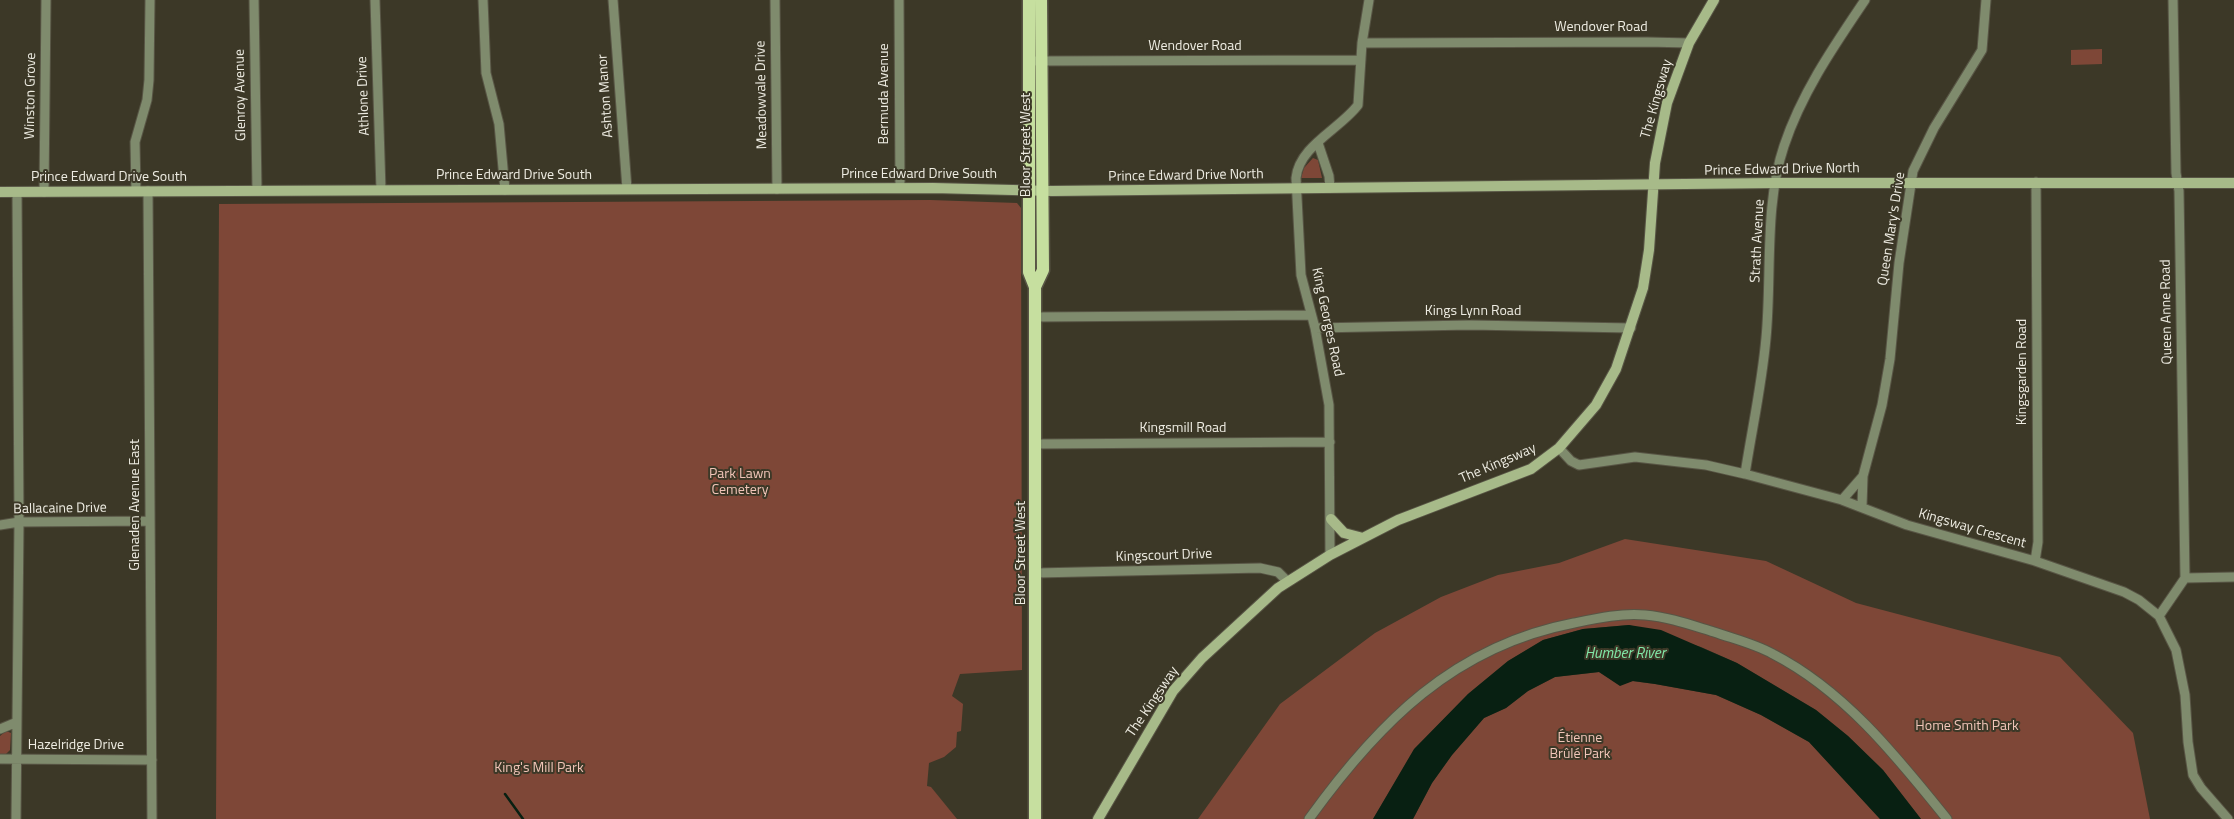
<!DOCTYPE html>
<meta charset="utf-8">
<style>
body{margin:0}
canvas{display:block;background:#3c3827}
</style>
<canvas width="2234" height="819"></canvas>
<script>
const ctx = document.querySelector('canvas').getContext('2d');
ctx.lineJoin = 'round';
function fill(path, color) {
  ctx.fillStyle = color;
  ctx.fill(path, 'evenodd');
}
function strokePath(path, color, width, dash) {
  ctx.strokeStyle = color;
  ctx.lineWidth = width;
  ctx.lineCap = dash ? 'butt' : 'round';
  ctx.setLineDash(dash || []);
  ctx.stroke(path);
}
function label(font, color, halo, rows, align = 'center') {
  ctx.font = font + ' "Titillium Web",sans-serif';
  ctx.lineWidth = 4;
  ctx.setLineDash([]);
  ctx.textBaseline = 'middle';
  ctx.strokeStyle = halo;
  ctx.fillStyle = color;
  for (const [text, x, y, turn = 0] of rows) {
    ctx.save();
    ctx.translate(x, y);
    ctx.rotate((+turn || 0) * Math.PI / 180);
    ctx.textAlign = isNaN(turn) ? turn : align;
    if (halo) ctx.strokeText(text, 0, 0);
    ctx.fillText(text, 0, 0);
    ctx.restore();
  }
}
const green = new Path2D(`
 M2102,49V64L2071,65V50Z
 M1313,158L1318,160L1322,178H1301L1304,168Z
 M930,200L1017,203L1021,208L1022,670L960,674L952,696L963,704L961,731L957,732L956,747L944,757L929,763L927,786L931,787L957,819H216L219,204Z
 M1625,539L1766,561L1856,603L2060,657L2133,733L2150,819H1921L1883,770L1848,736L1816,710L1737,663L1701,647L1629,625L1583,629L1543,640L1508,661L1468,694L1415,749L1373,819H1198L1280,704L1375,633L1441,597L1498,575L1559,563Z
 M1599,672L1620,685L1632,681L1655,684L1716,695L1761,715L1809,742L1880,819H1413L1432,783L1452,755L1484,718L1506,708L1528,691L1555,677Z
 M6,731L11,733L10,750L6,754H0V736Z`);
const water = new Path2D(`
 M1629,625L1661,630L1737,663L1816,710L1848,736L1883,770L1921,819H1880L1809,742L1761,715L1716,695L1655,684L1633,681L1620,686L1599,672L1555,677L1528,691L1506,708L1484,718L1452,755L1432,783L1413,819H1373L1414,749L1468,694L1508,661L1543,640L1583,629Z`);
const stream = new Path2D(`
 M505,794L523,819`);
const street = new Path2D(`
 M254,0L257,190
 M375,0L381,190
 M483,0L486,73L499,124L505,190
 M613,0L627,189
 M775,0L777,189
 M899,0L900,188
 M1362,43L1647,42L1689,43
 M1036,61L1361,60
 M1318,143L1329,176L1330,188
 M136,191L135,142L147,100L149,80L150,0
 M148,191L152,819
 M44,192L46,0
 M1036,317L1311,315
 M1315,328L1470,325L1631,328
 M1037,444L1330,442
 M1559,448L1571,461L1579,465L1635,457L1706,465L1745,474L1842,500L1907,525L2035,561L2124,592L2139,600L2159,616L2176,650L2185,695L2188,742L2193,775L2201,788L2228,819
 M1745,474C1752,429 1762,384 1766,338C1772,276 1764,205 1784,146C1802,92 1834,46 1865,0
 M1842,500L1863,476
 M1862,506L1863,476L1882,405L1890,359L1899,263L1913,171L1934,128L1982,50L1986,0
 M0,525L19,522L150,521
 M1330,555L1329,405L1315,328L1301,275L1296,178C1299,146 1340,129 1358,105L1362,43L1369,0
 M2035,561L2038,542L2036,182
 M1036,573L1260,568L1278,572L1287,581
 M2185,578L2234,577
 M2159,616L2185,578L2179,191L2176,173L2173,0
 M0,729L17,722
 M0,759L152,760
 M16,819L19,522L17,192
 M1309,819C1378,723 1454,646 1574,623C1598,618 1621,613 1645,615C1669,617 1691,625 1714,632C1734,639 1755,644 1773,654C1845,691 1897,757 1947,819`);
const secondary = new Path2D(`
 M0,192L933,188L1052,191L1775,183H2234
 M1331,519L1344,533L1363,538
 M1098,819L1173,691L1202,658L1278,588L1330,555L1398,520L1531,469L1559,448L1596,405L1616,369L1643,288L1649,250L1655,163L1667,103L1689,43L1714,0`);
const primary = new Path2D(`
 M1029,0V272L1035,287V819
 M1035,287L1043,270L1041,0`);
const streetNames = [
 ["Wendover Road",1601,28],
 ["Wendover Road",1195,47],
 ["Bermuda Avenue",885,94,-90],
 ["Glenroy Avenue",241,95,-91],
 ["Meadowvale Drive",762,95,-91],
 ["Winston Grove",31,96,-89],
 ["Athlone Drive",364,96,-92],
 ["Ashton Manor",606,96,-94],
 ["The Kingsway",1657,99,-74],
 ["Bloor Street West",1027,145,-90],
 ["Prince Edward Drive North",1782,170,-1],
 ["Prince Edward Drive South",919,175],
 ["Prince Edward Drive South",514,176],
 ["Prince Edward Drive North",1186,176,-1],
 ["Prince Edward Drive South",109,178],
 ["Queen Mary's Drive",1892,229,-81],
 ["Strath Avenue",1758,241,-87],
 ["Kings Lynn Road",1473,312],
 ["Queen Anne Road",2167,312,-91],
 ["King Georges Road",1327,322,78],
 ["Kingsgarden Road",2023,372,-90],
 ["Kingsmill Road",1183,429],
 ["The Kingsway",1498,464,-23],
 ["Glenaden Avenue East",136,505,-90],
 ["Ballacaine Drive",60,509,-1],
 ["Kingsway Crescent",1972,529,16],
 ["Bloor Street West",1022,553,-90],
 ["Kingscourt Drive",1164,556,-2],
 ["The Kingsway",1153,702,-56],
 ["Hazelridge Drive",76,746]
];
const parkNames = [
 ["Park Lawn",740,475],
 ["Cemetery",740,491],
 ["Home Smith Park",1967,727],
 ["Étienne",1580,739],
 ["Brûlé Park",1580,755],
 ["King's Mill Park",539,769]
];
const waterNames = [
 ["Humber River",1625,654]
];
fill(green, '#7e4737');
fill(water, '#082012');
strokePath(stream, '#082012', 2.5);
strokePath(street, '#585545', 11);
strokePath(secondary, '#585545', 12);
strokePath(primary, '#585545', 15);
strokePath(street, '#7f8b6d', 9);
strokePath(secondary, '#a7ba89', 10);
strokePath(primary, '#c6df9f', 12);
label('14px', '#eeece2', '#3c3827', streetNames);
label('14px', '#f1c5b8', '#3c3827', parkNames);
label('italic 15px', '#82e9a8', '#3c3827', waterNames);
</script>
